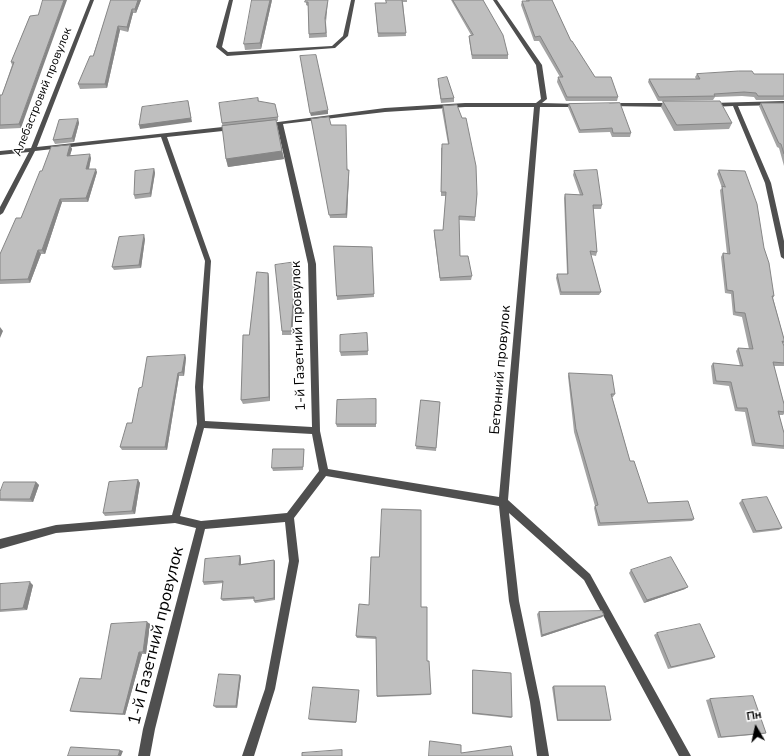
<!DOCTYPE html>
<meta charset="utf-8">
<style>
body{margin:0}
#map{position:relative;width:784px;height:756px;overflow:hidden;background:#fff;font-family:"Nunito Sans",sans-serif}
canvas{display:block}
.north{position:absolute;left:736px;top:708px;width:40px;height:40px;-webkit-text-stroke:3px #fff;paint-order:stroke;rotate:351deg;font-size:11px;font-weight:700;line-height:16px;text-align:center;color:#000}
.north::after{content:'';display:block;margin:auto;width:14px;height:18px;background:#000;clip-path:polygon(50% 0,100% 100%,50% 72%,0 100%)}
</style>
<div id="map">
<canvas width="784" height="756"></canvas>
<div class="north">Пн</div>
</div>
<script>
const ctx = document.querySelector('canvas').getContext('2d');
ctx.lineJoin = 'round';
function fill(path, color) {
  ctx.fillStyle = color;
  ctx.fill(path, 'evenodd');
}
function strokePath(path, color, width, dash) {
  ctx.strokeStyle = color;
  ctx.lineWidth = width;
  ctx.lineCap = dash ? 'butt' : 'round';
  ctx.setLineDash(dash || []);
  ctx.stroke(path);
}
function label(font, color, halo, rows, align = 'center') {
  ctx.font = font + ' "Nunito Sans",sans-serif';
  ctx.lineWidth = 3;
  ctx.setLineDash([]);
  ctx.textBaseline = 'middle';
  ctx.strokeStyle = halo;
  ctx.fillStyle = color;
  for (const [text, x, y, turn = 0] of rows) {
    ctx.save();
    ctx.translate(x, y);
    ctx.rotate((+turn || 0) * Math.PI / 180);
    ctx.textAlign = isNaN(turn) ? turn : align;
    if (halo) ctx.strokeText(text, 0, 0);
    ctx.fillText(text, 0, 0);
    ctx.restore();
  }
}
const street = new Path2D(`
 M90,0H94L37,147L232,126L235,128L232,130L167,137L211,261L203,387L205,421L312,427L308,264L277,125L263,126V124L385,108L465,103H536L541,99L536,65L493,0H497L542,65L547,99L542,103L581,104L582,105L579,107H540L508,500L590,574L691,756H679L584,580L509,513L519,601L540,702L549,756H537L530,702L509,601L499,506L326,476L294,518L299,561L275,689L254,756H242L265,689L289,561L285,522L205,529L155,729L150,756H138L143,729L196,528L175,523L56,533L0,549V539L56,525L172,515L197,424L195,387L205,261L161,137L35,151L3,213L0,215V207L29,152L0,155V151L31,148ZM465,107H534L499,497L328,469L320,431L316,264L283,124L385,112ZM204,428L312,434L319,471L287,513L201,521L180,516Z
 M229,0H233L222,47L228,52L332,46L343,36L351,0H355L348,36L335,48L227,56L216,47Z
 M784,101V105L738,106L771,183L784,241V259L781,257L765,183L733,106L712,107L709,105L712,103Z
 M610,103H673L676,105L673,107L608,106L607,105Z`);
const wall = new Path2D(`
 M111,0H141L136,13H133L128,32L120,30L107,88L80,89L78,84L93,56Z
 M272,0L261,49L245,50L244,44Z
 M306,0L326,22L327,37L309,38L308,6L306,5Z
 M386,0H407V2H403L406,36L378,37L375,3H386Z
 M451,0H483L508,55V59H472L469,39V36L471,35Z
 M526,0H552L571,41L595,77L618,97L617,101H566L557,82L558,77H560L539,41H534L521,5L522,1H526Z
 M30,16L21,128L0,129V95H2L12,65L11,62Z
 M697,74H784V100H756L754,97L742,96L715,97L713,100L658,101L648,82L649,79H696L695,77Z
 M438,79L454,98V102L441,103L438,83Z
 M258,98L259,102L278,117V121H276L284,159L228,167L226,159L222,123Z
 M663,101L732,123L729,129L674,131L661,107Z
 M761,103H784V166L779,148L777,147L759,106Z
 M569,104L631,133L630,137H612L610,132L579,133L568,107Z
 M443,106L477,194L475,221L459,220L460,256L472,276L471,280L440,281L434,234V230H443L446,196H441V148L448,144L442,110Z
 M78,119L79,123L74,142L55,144L53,140Z
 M312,123L331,125L349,173L347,218H330Z
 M70,145L72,149L70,155L91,158L89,169L97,172L88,202H62L45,254H41L30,283L0,284V254L21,218L42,171Z
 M154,169L155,173L151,197L135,199L134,195Z
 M719,170L764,248L774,296L773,298L784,339V343L783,344L784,346V366H774L784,404V414L783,415H779L784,433V449L752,446L745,412L735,411L729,386L713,384L711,366L713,363L740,366L736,351L738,348L749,349L742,317L733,315L731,294L725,293L721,257L723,253L727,254L720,190L722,188L717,174Z
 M574,171L602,205L601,209H593L597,252L596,256L591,255L601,292L599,295H560L556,278L557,274H567L564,198L565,194L580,195L573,175Z
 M145,239L141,268L114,270L112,267Z
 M334,246L372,247L374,297L337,300Z
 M297,266L292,335H282V331Z
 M268,273L269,278L270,401L243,404L241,400L249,335Z
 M367,333L368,355L341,356L340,352Z
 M185,355L186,358L184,376H179L167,450H122L120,447L132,423L142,387Z
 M569,373L615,394L613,397H612L630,461L648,503L694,519L692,521L598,526L594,508L595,506L574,432L568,376Z
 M376,399V427H337L336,424Z
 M421,400L440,402L436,451L416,449Z
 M304,449V452L303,470L273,471L272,468Z
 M138,480L140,483L135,514L105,516L103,513Z
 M36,482L39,485L33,502L0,501V492Z
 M742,500L782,528L779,530L753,533L739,503Z
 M240,556L241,559V564L274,560L275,562V600L255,603L254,601V599L223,601L221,599L223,583L204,585L203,582Z
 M631,570L685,589L644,603L629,573Z
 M0,584L33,585L27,610L0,612Z
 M421,607L431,694L430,695L377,697L376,639L357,638L356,636Z
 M539,612L604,615L602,617L541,637L537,614Z
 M147,622L150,624L146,654H142L125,715L73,712L70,711L101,679Z
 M657,633L715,657L712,659L668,669L654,635Z
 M473,670L512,717L511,718L472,714L473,672Z
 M241,676L237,708H216L214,706Z
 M554,686L611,720L609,721H557L552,687Z
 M359,691L356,723L310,720L309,719Z
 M710,699L766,733L763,734L718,738L706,700Z`);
const shadedWall = new Path2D(`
 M64,0H67L21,128L19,124Z
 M138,0H141L136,13L135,9Z
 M270,0H272L261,49L260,43Z
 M328,0L326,22L325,18Z
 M132,9L133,13L128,32L127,27Z
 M118,26L120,30L107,88L105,84Z
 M188,101L192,122L140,129L139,125Z
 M328,110V114L311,116L310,113Z
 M78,119L79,123L74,142L72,138Z
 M70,145L72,149L69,159L67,156Z
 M282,151L284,159L228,167L226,159Z
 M90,154L91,158L88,173L86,169Z
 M96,169L97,172L88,202L86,198Z
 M154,169L155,173L151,197L150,193Z
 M349,170V173L347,218L346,214Z
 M60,199L62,202L45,254L42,250Z
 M144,235L145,239L141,268L139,265Z
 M38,250L41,254L30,283L28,279Z
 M296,262L297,266L292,335L291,331Z
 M268,273L269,278L270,401L269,397Z
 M0,327L3,331L0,338Z
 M185,355L186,358L184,376L182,372Z
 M178,373L179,376L167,450L165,447Z
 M138,480L140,483L135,514L132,511Z
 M36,482L39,485L33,502L30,499Z
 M240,556L241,559V567L239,565Z
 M274,560L275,562V600L274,598Z
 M30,582L33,585L27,610L23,608Z
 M688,587L685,589L644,603L647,600Z
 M604,615L602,617L541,637L542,635Z
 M147,622L150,624L146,654L143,652Z
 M139,652L142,654L125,715L123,714Z
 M240,675L241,676L237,708L236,706Z
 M120,750L123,751L121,756H118Z`);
const building = new Path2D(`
 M43,0H64L19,124L0,125V95H2L14,62H11L30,16L38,15Z
 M111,0H138L135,9H132L127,27L118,26L105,84H78L90,56H93Z
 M252,0H270L260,43L244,44Z
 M306,0H328L325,18L326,33L309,34L308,2H305Z
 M386,0H402L406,33H378L375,3H386Z
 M453,0H483L503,35L508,55H472L469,36L473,35Z
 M529,0H552L571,41H572L595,77H611L618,97H567L558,77H563L540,36L535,37L522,1H529Z
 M316,55L328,110L310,113L300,56Z
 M739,71H752L754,74H784V96H758L756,93L744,92L714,94L715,96L659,97L649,79H700L697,74Z
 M447,77L454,98L441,99L438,79Z
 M258,98V101L275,104L278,117L222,123L219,103Z
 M188,101L191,118L139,125L142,107Z
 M663,101H720L732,123L677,125Z
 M620,103L631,133H613L612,128L580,130L569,104Z
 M761,103H784V154L781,144L779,143Z
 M457,105L462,118H466L476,166L477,194L475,217L459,216L460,256H468L472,276L440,278L434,230H443L446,192H441L442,144H449L443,106Z
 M329,117L331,125H346L347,170H349L346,214L329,215L311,119Z
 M78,119L72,138L53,140L59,120Z
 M276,120L282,151L226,159L222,126Z
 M70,145L67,156L90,154L86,169H96L86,198L60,199L42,250H38L28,279L0,280V254L16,218H21L40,171H42L51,147Z
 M154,169L150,193L134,195L135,171Z
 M597,170L602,205H593L597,252L590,251L601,292H561L557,274H568L565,194L583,195L574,171Z
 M719,170L745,171L757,204L764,248L769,263L774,296H772L784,339V342L782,341L784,346V363L773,362L784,404V412L778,411L784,433V446L755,443L747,408H737L731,382L716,381L713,363L743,366L738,348L753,349L745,313L735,312L733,291L727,290L723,253L730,254L722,186L725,187Z
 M144,235L139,265L112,267L119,237Z
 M334,246L372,247L374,294L337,296Z
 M296,262L291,331H282L275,265Z
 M257,272L268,273L269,397L241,400L243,335H249Z
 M367,333L368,351L340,352V335Z
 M185,355L182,372L178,373L165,447H120L127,423H132L139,388L142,387L147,357Z
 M569,373L612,375L615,394H611L630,461H634L648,503L688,501L694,519L600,523L595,506L598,505L576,429Z
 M376,399V424H336L337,400Z
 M421,400L440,402L436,448L416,446Z
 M273,449H304L303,467L272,468Z
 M138,480L132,511L103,513L109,482Z
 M4,482H36L30,499H0V492Z
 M767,497L782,528L756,531L742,500Z
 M382,509L421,510V607H427V661H429L431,694L377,696L376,637L356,636L359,604L369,605L371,557H379Z
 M240,556L239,565L274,560V598L254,601V597L221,599L223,581L203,582L205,559Z
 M671,557L688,587L647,600L631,570Z
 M30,582L23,608L0,610V584Z
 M602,611L604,615L542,635L539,612Z
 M147,622L143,652H139L123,714L70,711L80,678L101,679L111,624Z
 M700,624L715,657L671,667L657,633Z
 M473,670L511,673L512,717L473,713Z
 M219,674L240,675L236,706H214Z
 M554,686H605L611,720H558Z
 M313,687L359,690L356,722L309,719Z
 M753,696L766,733L721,737L710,699Z
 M430,741L461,745V753L511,746L513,756H429Z
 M71,747L120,750L118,756H68Z
 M342,750V756H302V753Z`);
const farStreetnames = [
 ["Алебастровий провулок",43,92,-68]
];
const streetNames = [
 ["1-й Газетний провулок",299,336,-92],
 ["Бетонний провулок",501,370,-85]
];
const nearStreetnames = [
 ["1-й Газетний провулок",157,636,-76]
];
fill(street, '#4f4f4f');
fill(wall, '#a4a4a4');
fill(shadedWall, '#868686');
fill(building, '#bfbfbf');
strokePath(building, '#868686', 1);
label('12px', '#000', '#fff', farStreetnames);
label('14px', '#000', '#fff', streetNames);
label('17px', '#000', '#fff', nearStreetnames);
</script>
